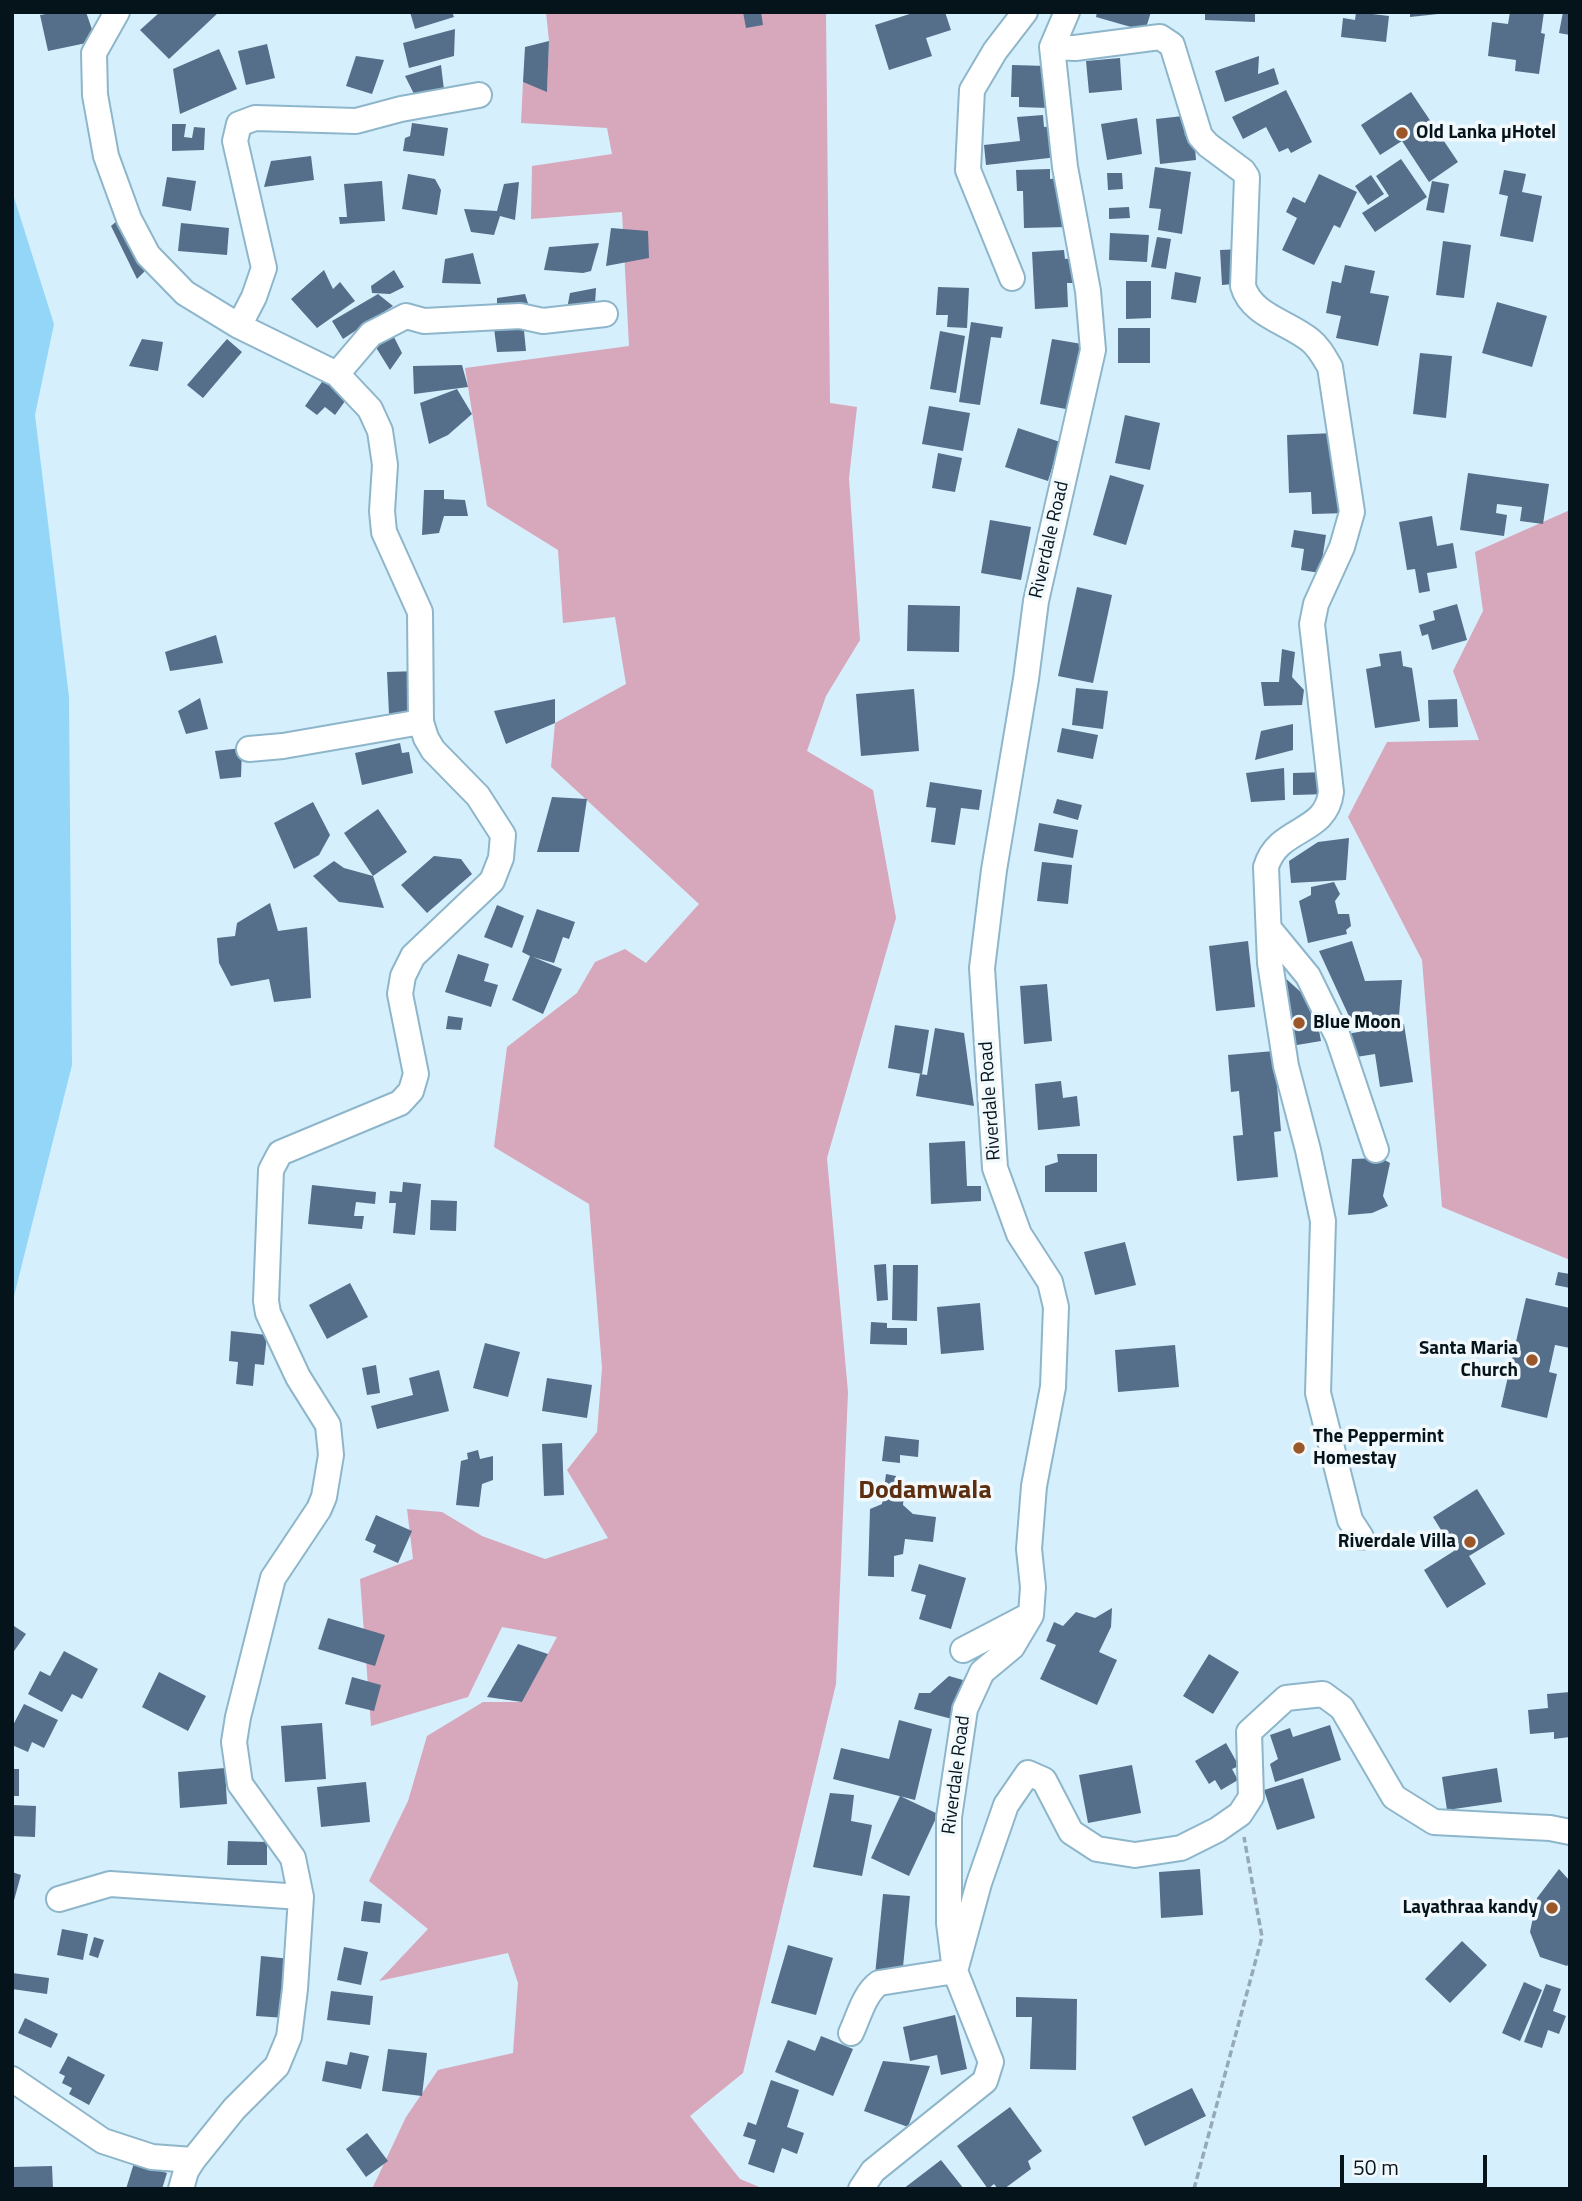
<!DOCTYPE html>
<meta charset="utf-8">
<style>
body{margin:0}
#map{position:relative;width:1582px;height:2201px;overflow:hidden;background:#d6effc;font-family:"Titillium Web",sans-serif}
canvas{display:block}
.frame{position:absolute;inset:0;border:14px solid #05131b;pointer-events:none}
.scale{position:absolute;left:1340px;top:2155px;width:147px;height:32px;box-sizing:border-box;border:4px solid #05131b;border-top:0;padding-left:9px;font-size:21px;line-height:24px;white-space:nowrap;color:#05131b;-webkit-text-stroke:5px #f1f9fd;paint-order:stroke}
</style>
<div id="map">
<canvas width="1582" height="2201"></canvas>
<div class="frame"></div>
<div class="scale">50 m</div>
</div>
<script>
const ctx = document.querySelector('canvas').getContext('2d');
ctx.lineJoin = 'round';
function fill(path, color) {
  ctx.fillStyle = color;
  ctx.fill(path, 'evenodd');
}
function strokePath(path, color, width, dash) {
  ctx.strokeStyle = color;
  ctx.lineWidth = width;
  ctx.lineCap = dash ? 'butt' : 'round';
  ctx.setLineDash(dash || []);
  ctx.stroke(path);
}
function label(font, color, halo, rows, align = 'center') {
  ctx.font = font + ' "Titillium Web",sans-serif';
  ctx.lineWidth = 7;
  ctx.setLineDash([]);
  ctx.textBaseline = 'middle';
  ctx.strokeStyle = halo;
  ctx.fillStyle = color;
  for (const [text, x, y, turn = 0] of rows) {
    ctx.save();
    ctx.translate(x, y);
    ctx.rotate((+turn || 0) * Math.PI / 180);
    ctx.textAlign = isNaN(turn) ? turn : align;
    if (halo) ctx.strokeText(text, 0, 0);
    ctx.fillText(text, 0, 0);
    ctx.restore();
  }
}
const green = new Path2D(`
 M546,12H826L830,403L857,407L849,478L860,640L826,696L807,751L873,790L896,918L827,1158L848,1392L836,1684L743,2073L690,2116L740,2179L764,2189H372L406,2117L438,2070L513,2053L518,1983L508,1953L379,1981L428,1929L369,1881L408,1801L427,1736L483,1702H522L557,1637L502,1627L468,1697L371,1726L360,1579L413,1559L407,1509L442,1512L482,1536L545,1559L608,1538L567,1470L597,1432L602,1368L589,1204L494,1147L507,1047L577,993L595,962L625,949L646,963L699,904L551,767L555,723L626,684L615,617L563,623L558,550L487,506L465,368L629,346L622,212L531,219L532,166L612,154L607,128L521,123L523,82L547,91L549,41Z
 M1570,510V1260L1442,1207L1422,960L1348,817L1387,742L1479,740L1453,671L1483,611L1475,552Z`);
const water = new Path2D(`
 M12,191L54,324L35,415L69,697L72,1065L12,1304Z`);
const building = new Path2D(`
 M57,12H86L96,41L48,51L40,15Z
 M160,12H219L169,59L140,30Z
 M410,12H452L454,17L415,29Z
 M743,12H761L763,25L746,28Z
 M916,12H945L951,30L926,38L932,56L889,70L875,25Z
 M1097,12H1151L1145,31L1096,17Z
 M1205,12H1255V22L1205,20Z
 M1356,12L1389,16L1386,42L1341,37L1343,18L1355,20Z
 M1410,12H1438V14L1410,17Z
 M1510,12H1544L1541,33L1545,34L1539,74L1515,71L1516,60L1488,56L1492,22L1508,24Z
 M1563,12L1570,13V35L1559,33Z
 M455,29L454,56L409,68L403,43Z
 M549,41L547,92L523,82L525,47Z
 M267,44L275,78L246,85L238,51Z
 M219,49L237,89L180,114L173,69Z
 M356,56L384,60L372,94L346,86Z
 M1259,56L1258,74L1274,68L1279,84L1225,102L1215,71Z
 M1120,58L1122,90L1089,93L1086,61Z
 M441,65L444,90L415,96L405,76Z
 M1012,65L1048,66V108L1019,107V97H1011Z
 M1286,90L1312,142L1291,153L1288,148L1279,152L1266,127L1243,139L1232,117Z
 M1411,92L1458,162L1429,182L1402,141L1380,155L1361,125Z
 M1043,115L1044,127L1055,126L1058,157L986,165L984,145L1020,141L1017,117Z
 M1183,116L1185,136L1194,135L1196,160L1160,164L1156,119Z
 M1137,118L1142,154L1107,160L1101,124Z
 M412,123L448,128L444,156L403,151L405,138L410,136Z
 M172,124H186L184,137L192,138L194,127L205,128L204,150L172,151Z
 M311,156L314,180L264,187L271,161Z
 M1401,159L1427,197L1375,232L1362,213L1389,196L1376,176Z
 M1155,167L1191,172L1182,234L1158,230L1161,209L1149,208Z
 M1050,169V179L1059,178L1068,227L1024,228L1023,191H1017L1016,170Z
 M1504,170L1526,174L1522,192L1542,196L1533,242L1500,236L1508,196L1499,194Z
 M1107,173H1122L1123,189L1108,190Z
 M408,174L435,179L441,190L437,215L402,209Z
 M1319,174L1357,192L1340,228L1334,225L1314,265L1282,250L1297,218L1286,212L1293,197L1305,203Z
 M1371,175L1384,194L1368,205L1355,186Z
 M167,177L196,181L191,211L162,206Z
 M382,181L385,221L340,224L339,217H347L344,184Z
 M1432,181L1449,184L1444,213L1426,210Z
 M519,182L515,220L500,216L494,235L471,232L464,209L497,211L504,184Z
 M1129,207L1130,218L1109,219V208Z
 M118,220L145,271L137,279L111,226Z
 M181,223L229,228L227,255L178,251Z
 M611,228L648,231L649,258L606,266Z
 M1110,233L1149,235L1147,262L1109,260Z
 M1157,237L1171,239L1166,269L1151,267Z
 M1443,241L1471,245L1464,298L1436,295Z
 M599,243L591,271L583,273L544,270L549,247Z
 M1243,249V283L1222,285L1220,250Z
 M1064,250L1065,259L1072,258L1073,283H1067L1068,307L1035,309L1032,252Z
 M473,253L481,284L442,283L445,259Z
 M1345,265L1375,271L1370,293L1389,296L1378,346L1336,338L1341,316L1326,313L1332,281L1341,283Z
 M324,270L333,289L340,282L355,301L317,328L291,299Z
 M394,270L404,287L390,294L372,293L371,286Z
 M1175,272L1201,277L1196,303L1171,299Z
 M1126,281H1151V318L1126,319Z
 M938,287L969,288L967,328L947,327L948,315H936Z
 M596,288L595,304L567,309L570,293Z
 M378,294L393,306L343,339L332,321Z
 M525,294L531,313H497V298Z
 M1497,302L1547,316L1532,367L1482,353Z
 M493,320H523L526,351L497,352Z
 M971,322L1003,327L1001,338L991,337L980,405L959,402Z
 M1118,328H1150V363H1118Z
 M390,329L402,353L390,370L372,341Z
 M940,331L965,336L956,393L930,389Z
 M142,339L163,342L158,371L129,366Z
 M227,339L242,352L203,398L187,385Z
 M1052,339L1088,345L1076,411L1040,404Z
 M1420,353L1452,356L1446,418L1413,414Z
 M462,365L468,387L414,394L413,366Z
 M324,379L348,397L335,415L325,407L317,415L305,406Z
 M457,389L472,414L448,435L429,444L420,403Z
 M929,406L970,413L963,451L922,444Z
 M1125,415L1160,423L1150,470L1115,463Z
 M1018,428L1060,442L1048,481L1005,467Z
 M1335,433L1349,513L1312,514L1311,492L1289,493L1287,435Z
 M938,453L962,458L955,492L932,488Z
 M1468,473L1549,484L1543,524L1520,521L1522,507L1497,504L1496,513L1507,515L1504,536L1460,530Z
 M1110,475L1144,485L1126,545L1093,535Z
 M424,490H444V499L465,500L468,516H444L439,533L422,535Z
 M1432,516L1437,546L1453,543L1457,568L1427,573L1430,591L1419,593L1415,569L1407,570L1399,522Z
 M990,520L1031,527L1021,580L981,573Z
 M1294,530L1326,535L1320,573L1301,570L1304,549L1291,547Z
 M1077,587L1112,595L1093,683L1058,676Z
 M1457,604L1467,640L1432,650L1428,634L1422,636L1419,625L1435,620L1433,611Z
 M908,605L960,606L959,652L907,651Z
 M216,635L223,663L170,671L165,652Z
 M1282,649L1295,652L1292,677L1304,690L1302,705L1264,706L1261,682H1279Z
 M1401,651L1403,666L1412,668L1420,721L1375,728L1366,669L1381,666L1379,654Z
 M419,671L421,712L389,714L387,672Z
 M1076,688L1108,691L1103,729L1072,725Z
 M914,689L919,751L861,756L856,694Z
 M200,698L208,729L186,734L178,711Z
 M555,699V723L506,744L494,711Z
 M1457,699L1458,727L1429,728L1428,700Z
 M1293,724V750L1255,760L1261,731Z
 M1062,728L1098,735L1093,759L1057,752Z
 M400,743L402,753L409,752L413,773L362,785L355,753Z
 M242,748L241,777L220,779L215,751Z
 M1284,768L1285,800L1251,802L1246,773Z
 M1328,772L1329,794L1293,795V773Z
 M930,782L982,790L979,810L961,808L955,845L931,842L936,808L926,807Z
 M552,797L587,799L579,852H537Z
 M1057,799L1082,805L1078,820L1053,813Z
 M313,802L330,835L319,855L294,869L274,823Z
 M378,809L407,852L373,876L344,833Z
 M1039,823L1078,830L1073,858L1034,851Z
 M1349,838L1346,880L1291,883L1289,861L1318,842Z
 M434,856L461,859L472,874L427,913L401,885Z
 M334,861L344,868L373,876L384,908L339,902L313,876Z
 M1042,862L1072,865L1068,904L1037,901Z
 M1334,882L1340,894L1335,901L1338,914H1349L1351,926L1346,930L1347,934L1308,943L1299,901L1311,895V887Z
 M270,903L278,931L307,927L311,998L274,1002L269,979L231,986L219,963L217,938L235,936L237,923Z
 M497,905L524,916L512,948L484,937Z
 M537,909L575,922L569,939L563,937L554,963L533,957L562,969L543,1014L512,1000L530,956L522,952Z
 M1248,941L1255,1007L1216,1011L1209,946Z
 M1352,941L1365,981L1402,980L1399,1016L1353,1025L1319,951Z
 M458,954L489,964L484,981L498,985L491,1007L445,992Z
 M1272,966L1314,1004L1321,1041L1285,1047Z
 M1047,984L1052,1041L1024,1044L1020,986Z
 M448,1016L463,1018L461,1030L446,1029Z
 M1404,1024L1413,1082L1380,1087L1375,1054L1350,1058L1347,1034Z
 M895,1025L929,1030L922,1074L888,1068Z
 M935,1028L964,1033L974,1106L916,1096L920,1074L927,1075Z
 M1274,1051L1281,1131L1274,1132L1278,1177L1237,1181L1233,1136L1243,1135L1239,1091L1231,1092L1228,1055Z
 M1061,1081L1063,1098L1077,1096L1080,1126L1038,1130L1035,1084Z
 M965,1141L967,1186H981V1201L931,1204L929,1143Z
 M1057,1154H1097V1192H1045V1166L1058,1162Z
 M1381,1158L1390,1163L1383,1196L1388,1206L1372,1213L1348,1215L1352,1159Z
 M403,1182L421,1184L415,1235L393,1233L396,1203H389L390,1191L402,1192Z
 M312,1185L376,1192L375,1204L356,1202L354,1216H364L362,1229L308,1224Z
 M431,1200L457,1201L456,1231L430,1230Z
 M1125,1242L1136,1285L1095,1295L1084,1252Z
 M886,1264L888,1300L877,1301L874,1265Z
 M893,1265H918L917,1321L892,1320Z
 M1558,1272L1570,1274V1288L1555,1285Z
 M350,1283L368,1317L327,1339L309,1305Z
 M1526,1298L1570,1308V1348L1555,1345L1549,1372L1557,1374L1547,1418L1501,1407Z
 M980,1303L984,1350L941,1354L937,1307Z
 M871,1322L887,1323V1328H907V1345L870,1344Z
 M231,1331L267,1335L264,1365L255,1364L253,1386L236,1384L238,1362L229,1361Z
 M485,1343L520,1352L508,1397L473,1388Z
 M1175,1345L1179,1387L1118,1392L1115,1350Z
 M376,1365L380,1393L367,1395L362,1368Z
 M439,1370L449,1411L377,1429L371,1406L413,1395L409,1378Z
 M547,1378L592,1385L587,1418L542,1411Z
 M885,1436L919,1440L918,1457L900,1455V1463L882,1461Z
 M562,1443L564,1495L544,1496L542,1444Z
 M478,1450L480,1459L493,1456V1480L482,1484L479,1507L456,1505L461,1461L468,1459L467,1453Z
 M886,1474L896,1476L894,1492L904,1493L903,1505L913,1514L936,1517L933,1542L905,1539L903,1554L894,1556V1577L868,1576L870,1509L882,1504Z
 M1477,1489L1505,1534L1469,1556L1486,1584L1447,1608L1424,1570L1454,1551L1433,1517Z
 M376,1515L412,1531L398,1563L373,1552L376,1545L365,1540Z
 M919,1564L966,1578L951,1629L919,1619L926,1595L911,1591Z
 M1112,1608L1111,1627L1099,1652L1117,1660L1097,1705L1040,1679L1056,1645L1046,1641L1054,1622L1063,1626L1076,1612L1095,1618Z
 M328,1618L385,1635L375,1666L318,1649Z
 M14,1626L26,1634L12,1654V1628Z
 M518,1644L548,1654L522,1702L487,1697Z
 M64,1651L98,1669L82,1699L72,1694L62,1712L28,1694L40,1671L50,1676Z
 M1209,1654L1239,1672L1213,1714L1183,1696Z
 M159,1672L206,1696L188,1731L142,1707Z
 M949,1676L963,1680L952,1719L914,1709L919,1693H930Z
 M352,1677L381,1685L374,1711L345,1704Z
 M1570,1692V1737L1554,1739V1732L1530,1734L1528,1710L1548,1708L1547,1694Z
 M24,1704L58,1720L44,1748L32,1742L28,1752L12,1745V1727Z
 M899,1720L932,1729L915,1800L833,1779L841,1748L889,1759Z
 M322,1723L326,1779L285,1782L281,1726Z
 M1330,1725L1341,1760L1275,1782L1270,1764L1278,1759L1270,1735L1290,1728L1293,1737Z
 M1226,1743L1239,1766L1232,1769L1238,1780L1221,1790L1215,1780L1209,1784L1195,1761Z
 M1132,1765L1141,1813L1088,1823L1079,1775Z
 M225,1768L227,1804L180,1808L178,1772Z
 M1497,1768L1502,1802L1447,1810L1442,1777Z
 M12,1769H19V1796H12Z
 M1303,1778L1315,1818L1277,1830L1264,1790Z
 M366,1782L370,1822L321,1827L317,1787Z
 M830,1793L854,1795L851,1821L872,1825L862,1876L813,1867Z
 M900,1796L938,1814L909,1876L871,1858Z
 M12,1805L36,1806L35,1837L12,1836Z
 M228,1841L267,1842V1865H227Z
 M1200,1869L1203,1915L1161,1918L1159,1872Z
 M1559,1869L1570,1881V1962L1567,1966L1540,1957L1530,1932L1537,1898Z
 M12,1872L21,1875L13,1904L12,1903Z
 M883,1894L910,1896L902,1977L875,1975Z
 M364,1901L382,1904L380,1923L361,1921Z
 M62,1929L88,1934L83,1960L57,1955Z
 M94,1937L104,1940L98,1958L89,1955Z
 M1462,1941L1487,1965L1450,2003L1425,1979Z
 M788,1945L833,1958L816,2015L771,2003Z
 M344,1947L368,1952L361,1985L337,1980Z
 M261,1956L291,1959L286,2018L256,2016Z
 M12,1973L49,1978L47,1994L12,1989Z
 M1524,1982L1542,1990L1520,2041L1502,2033Z
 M1546,1984L1561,1989L1553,2011L1566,2016L1559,2034L1548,2030L1542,2048L1524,2042Z
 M331,1991L373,1996L370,2025L327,2020Z
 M1016,1997L1077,1999L1076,2070L1030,2069L1032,2017H1016Z
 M955,2015L967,2069L941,2075L937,2055L910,2061L903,2027Z
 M25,2018L58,2034L51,2048L18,2033Z
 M821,2036L853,2049L833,2096L775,2072L788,2040L815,2051Z
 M388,2049L427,2053L422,2096L382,2091Z
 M350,2052L369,2056L361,2089L322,2081L326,2061L347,2065Z
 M68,2056L105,2075L89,2105L69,2094L72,2088L62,2083L65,2076L59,2073Z
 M883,2061L930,2066L908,2127L864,2111Z
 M771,2080L799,2090L787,2127L804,2133L797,2154L782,2148L774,2173L748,2164L756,2140L743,2136L748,2122L756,2125Z
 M1192,2088L1206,2116L1145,2146L1132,2117Z
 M1010,2107L1042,2151L1028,2161L1031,2169L1004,2189H998L994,2184L988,2189L957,2146Z
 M367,2133L388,2161L366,2177L346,2149Z
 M941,2160L964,2189H903Z
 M134,2163L167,2173L162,2189H126Z
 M52,2166L53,2189H12V2167Z`);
const path = new Path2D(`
 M1194,2189L1262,1937L1244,1837`);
const minor = new Path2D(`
 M117,12L94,53L95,95L106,156L129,219L148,255L185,293L239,326L337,374L370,409L380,431L385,465L382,511L384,532L420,612L421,722L426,738L433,750L478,796L503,835L501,858L492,881L413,956L403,976L400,994L416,1074L411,1091L400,1103L280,1153L271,1170L266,1301L268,1313L298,1377L328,1425L331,1455L324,1497L319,1509L273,1578L238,1717L234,1742L240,1784L293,1858L301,1897L295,1989L289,2037L277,2066L234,2109L193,2160L186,2171L181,2189
 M1052,47L1075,48L1160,37L1172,45L1200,136L1208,145L1243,171L1247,177L1243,286C1251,315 1288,322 1310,340C1319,347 1324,357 1330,367L1352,512L1342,547L1316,604L1312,624L1331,792C1326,835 1278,826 1266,867L1270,963L1286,1066L1308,1150L1323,1221L1318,1393L1350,1520L1361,1537
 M1012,278L968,170L972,90L995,51L1025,12
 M239,326L254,297L264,268L235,141L239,124L255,118L356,121L401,109L479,95
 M337,374L371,334L406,316L424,321L520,316L543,321L605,314
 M249,749L283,746L421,722
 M1271,931L1308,976L1338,1037L1376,1150
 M963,1650L1030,1615
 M59,1899L110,1884L301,1897
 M851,2033C859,2016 864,1994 879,1983L955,1971L979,1883L1006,1805L1028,1773L1044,1780L1071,1832L1097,1849L1135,1855L1181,1848L1217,1830L1240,1814L1251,1797L1249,1732L1286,1698L1323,1694L1342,1708L1394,1797L1434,1822L1550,1828L1570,1832
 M12,2079L103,2141L152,2157L193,2160
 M861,2189L873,2171L985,2081L991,2062L955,1971L949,1923V1817L965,1709L982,1672L1012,1647L1031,1615L1033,1587L1029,1549L1034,1486L1053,1387L1056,1307L1050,1282L1019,1234L995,1168L982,968L994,870L1026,679L1036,601L1093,350L1088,291L1065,167L1052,47L1067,12`);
const markers = [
 [1402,133,7,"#9b5629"],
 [1299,1023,7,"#9b5629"],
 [1532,1360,7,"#9b5629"],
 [1299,1448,7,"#9b5629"],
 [1470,1542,7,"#9b5629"],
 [1552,1908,7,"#9b5629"]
];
const poiNames = [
 ["Old Lanka µHotel",1416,133],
 ["Blue Moon",1313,1023],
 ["Santa Maria",1518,1349,"right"],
 ["Church",1518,1371,"right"],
 ["The Peppermint",1313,1437],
 ["Homestay",1313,1459],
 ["Riverdale Villa",1456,1542,"right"],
 ["Layathraa kandy",1538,1908,"right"]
];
const streetNames = [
 ["Riverdale Road",1050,540,-77],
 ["Riverdale Road",991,1101,-94],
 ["Riverdale Road",957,1775,-83]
];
const districtNames = [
 ["Dodamwala",925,1492]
];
fill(green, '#d7a7bb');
fill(water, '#94d6f8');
fill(building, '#556e8a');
strokePath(minor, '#8eb6cb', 28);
strokePath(path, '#95aab6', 3.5, [7, 3.5]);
strokePath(minor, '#fff', 24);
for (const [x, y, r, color] of markers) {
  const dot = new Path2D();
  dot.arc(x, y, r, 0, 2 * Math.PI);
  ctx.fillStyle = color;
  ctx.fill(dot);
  strokePath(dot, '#f1f9fd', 2.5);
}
label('bold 19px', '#05131b', '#f1f9fd', poiNames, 'left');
label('19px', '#05131b', '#f1f9fd', streetNames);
label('bold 26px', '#5d2e0f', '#f1f9fd', districtNames);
</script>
